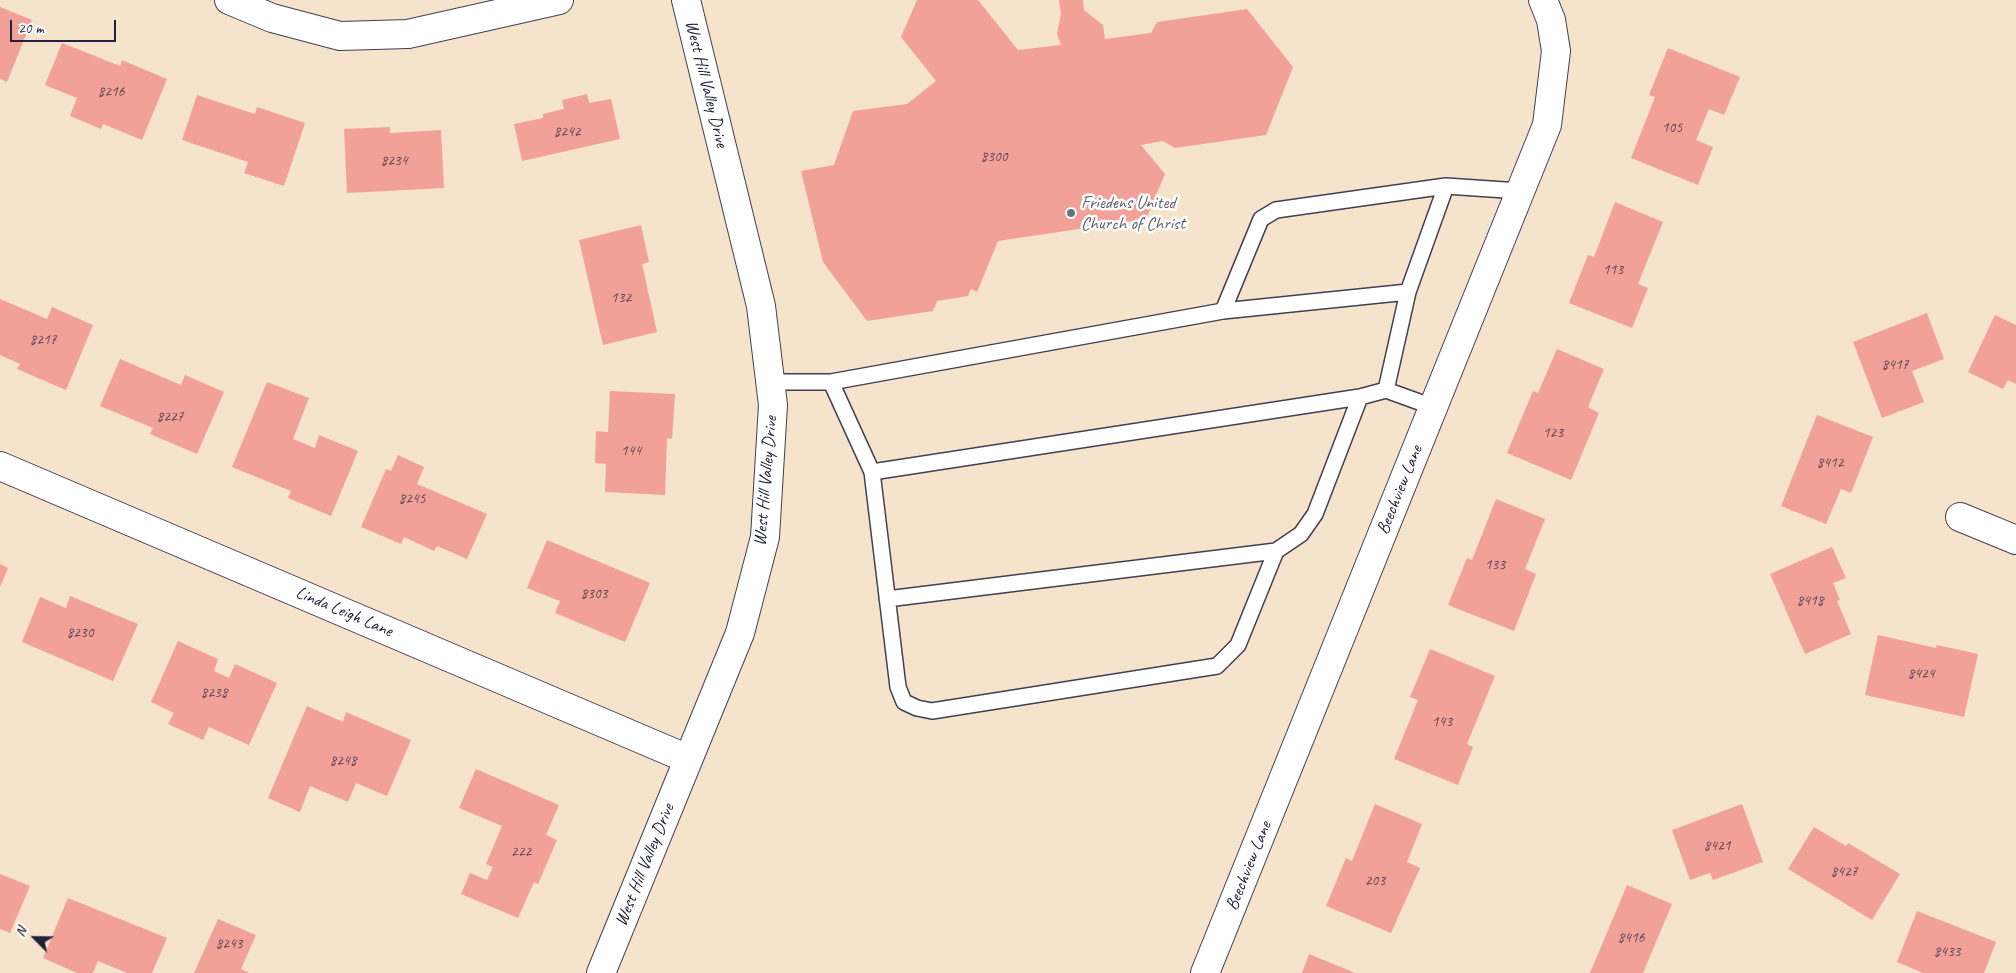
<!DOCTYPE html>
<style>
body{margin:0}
#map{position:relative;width:2016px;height:973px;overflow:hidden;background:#f6e3cc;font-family:Caveat,sans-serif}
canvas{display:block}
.north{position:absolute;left:10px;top:913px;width:50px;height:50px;-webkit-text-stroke:4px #fff;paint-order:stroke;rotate:293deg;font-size:14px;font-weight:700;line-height:20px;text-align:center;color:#22223b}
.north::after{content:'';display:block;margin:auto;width:18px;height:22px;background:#22223b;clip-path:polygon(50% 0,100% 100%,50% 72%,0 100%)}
.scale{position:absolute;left:10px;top:20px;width:106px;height:22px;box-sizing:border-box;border:2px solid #22223b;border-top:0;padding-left:6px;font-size:15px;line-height:18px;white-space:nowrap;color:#22223b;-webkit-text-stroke:4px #fff;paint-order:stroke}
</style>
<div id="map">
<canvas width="2016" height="973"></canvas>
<div class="north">N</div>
<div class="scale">20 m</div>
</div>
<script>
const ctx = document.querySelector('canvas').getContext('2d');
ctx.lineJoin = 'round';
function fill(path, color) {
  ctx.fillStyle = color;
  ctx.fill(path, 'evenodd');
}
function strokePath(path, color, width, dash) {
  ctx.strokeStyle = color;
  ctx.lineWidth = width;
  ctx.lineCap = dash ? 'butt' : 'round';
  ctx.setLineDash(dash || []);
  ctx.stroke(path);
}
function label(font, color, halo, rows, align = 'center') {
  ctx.font = font + ' Caveat,sans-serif';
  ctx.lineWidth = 5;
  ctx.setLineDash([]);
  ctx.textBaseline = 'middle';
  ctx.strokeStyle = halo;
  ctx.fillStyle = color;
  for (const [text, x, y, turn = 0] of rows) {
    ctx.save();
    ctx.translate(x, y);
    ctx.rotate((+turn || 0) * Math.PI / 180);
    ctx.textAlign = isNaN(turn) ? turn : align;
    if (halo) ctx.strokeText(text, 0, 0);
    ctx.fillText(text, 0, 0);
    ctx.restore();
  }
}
const building = new Path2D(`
 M917,0H978L1018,50L1061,45L1057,34L1061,14L1059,0H1083L1084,10L1103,25L1105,39L1151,33L1157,22L1247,9L1293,67L1266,135L1175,148L1163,141L1141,145L1165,174L1146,219L998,241L977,292L971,289L968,296L937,301L933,311L867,321L823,262L801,171L834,165L853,111L907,104L936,81L901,37Z
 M0,7L32,20L7,82L0,79Z
 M62,43L120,66L122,60L167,79L142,140L103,124L101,129L70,116L77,98L45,85Z
 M1668,48L1740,77L1724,115L1709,109L1696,140L1713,147L1698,185L1631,158L1655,97L1649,95Z
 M587,94L589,103L611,99L620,139L522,161L514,124L543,118V114L564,109L562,100Z
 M197,95L255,114L257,107L305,123L284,186L244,173L248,162L182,140Z
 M390,127V133L441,130L444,188L347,193L344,129Z
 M1615,202L1663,222L1638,284L1648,288L1632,328L1569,303L1588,255L1594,257Z
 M641,225L649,262L642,264L657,332L603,345L579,240Z
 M0,299L47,319L52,307L93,325L66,390L17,369L20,364L0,355Z
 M1927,313L1944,359L1912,371L1924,402L1882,418L1853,342Z
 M1995,315L2016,325V384L2008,380L2003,389L1968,372Z
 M1557,349L1604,369L1588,407L1599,413L1571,480L1507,453L1533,391L1538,393Z
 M120,359L181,385L185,375L224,392L197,454L150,434L153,428L100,406Z
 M267,382L309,398L293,439L315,448L319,435L358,451L331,516L288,498L291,491L232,467Z
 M610,391L675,394L672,439L667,438L665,495L605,492L606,464L595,463L596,431L608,432Z
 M1817,415L1873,437L1851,493L1841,489L1826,524L1781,506Z
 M398,455L424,467L417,484L487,514L467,559L437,546L434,551L404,537L401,544L361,527L386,469L391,471Z
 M1496,499L1545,519L1525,569L1536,574L1514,631L1448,605L1467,558L1472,560Z
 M547,540L650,583L625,642L555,613L560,601L527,588Z
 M1832,547L1846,578L1833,583L1840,600L1837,601L1851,634L1805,654L1770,574Z
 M0,564L8,568L0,587Z
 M70,596L138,624L113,681L22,642L40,597L66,608Z
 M1878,635L1936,648L1937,645L1978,654L1964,717L1865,695Z
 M178,641L218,659L214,671L229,678L235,664L277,683L249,745L209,727L203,740L168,724L174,713L151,702Z
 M1430,649L1495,676L1467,744L1473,747L1458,785L1394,759L1418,700L1410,697Z
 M307,706L343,722L346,712L411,740L387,796L356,783L348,802L310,786L300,812L268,798Z
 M476,769L559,805L546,835L557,840L538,884L534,882L518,918L461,894L470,873L487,880L493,867L486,864L502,826L459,808Z
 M1375,804L1422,824L1407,862L1420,868L1391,933L1326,906L1346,858L1352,861Z
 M1742,804L1763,862L1713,880L1710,873L1690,880L1672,830Z
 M1814,827L1846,846L1848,843L1900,874L1872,920L1788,869Z
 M0,874L30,886L10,933L0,929Z
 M1627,885L1672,904L1643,973H1590Z
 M68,898L167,938L152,973H127L98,961L93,973H77L43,958Z
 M1917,911L1996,942L1984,973H1923L1897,962Z
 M218,919L256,935L241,969L249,973H194Z
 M1309,954L1355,973H1302Z`);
const service = new Path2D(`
 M1408,292L1386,390L1433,407
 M1223,311L1261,219L1276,210L1446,186
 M770,382H831L1223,311L1408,292L1446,186L1520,191
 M831,382L872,472L898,687L904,702L917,708L932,711L1217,666L1238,645L1276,551L1301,534L1315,514L1360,397
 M872,472L1360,397L1386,390
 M887,599L1276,551`);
const minor = new Path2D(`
 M229,0L272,18L340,36L408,34L559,0
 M0,466L688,759
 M1960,517L2016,540
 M601,973L740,633L765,537L773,405L761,306L686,0
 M1205,973L1547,125L1556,51L1551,20L1543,0`);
const markers = [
 [1071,213,5,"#6b7280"]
];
const numberNames = [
 ["8216",111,92],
 ["105",1672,128],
 ["8242",567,132],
 ["8300",994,157],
 ["8234",394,161],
 ["113",1613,270],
 ["132",621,298],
 ["8217",43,340],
 ["8417",1895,365],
 ["8227",170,417],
 ["123",1553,433],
 ["144",631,451],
 ["8412",1830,463],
 ["8245",412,499],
 ["133",1495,565],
 ["8303",594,594],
 ["8418",1810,601],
 ["8230",80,633],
 ["8424",1921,674],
 ["8238",214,693],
 ["143",1442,722],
 ["8248",343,761],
 ["8421",1717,846],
 ["222",521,852],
 ["8427",1844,872],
 ["203",1375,881],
 ["8416",1631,938],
 ["8243",229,944],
 ["8433",1947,952]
];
const streetNames = [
 ["West Hill Valley Drive",706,84,76],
 ["West Hill Valley Drive",766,481,-85],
 ["Beechview Lane",1400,490,-68],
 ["Linda Leigh Lane",344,612,23],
 ["West Hill Valley Drive",645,865,-68],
 ["Beechview Lane",1249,866,-68]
];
const worshipNames = [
 ["Friedens United",1081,203],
 ["Church of Christ",1081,224]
];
fill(building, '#f2a199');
strokePath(service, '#423f51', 18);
strokePath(minor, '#423f51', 30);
strokePath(service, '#fff', 15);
strokePath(minor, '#fff', 28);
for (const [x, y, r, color] of markers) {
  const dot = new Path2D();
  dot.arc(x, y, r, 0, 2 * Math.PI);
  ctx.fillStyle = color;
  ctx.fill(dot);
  strokePath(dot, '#fff', 2);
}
label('15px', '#564252', null, numberNames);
label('18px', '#22223b', '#fff', streetNames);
label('18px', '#5b616d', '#fff', worshipNames, 'left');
</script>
